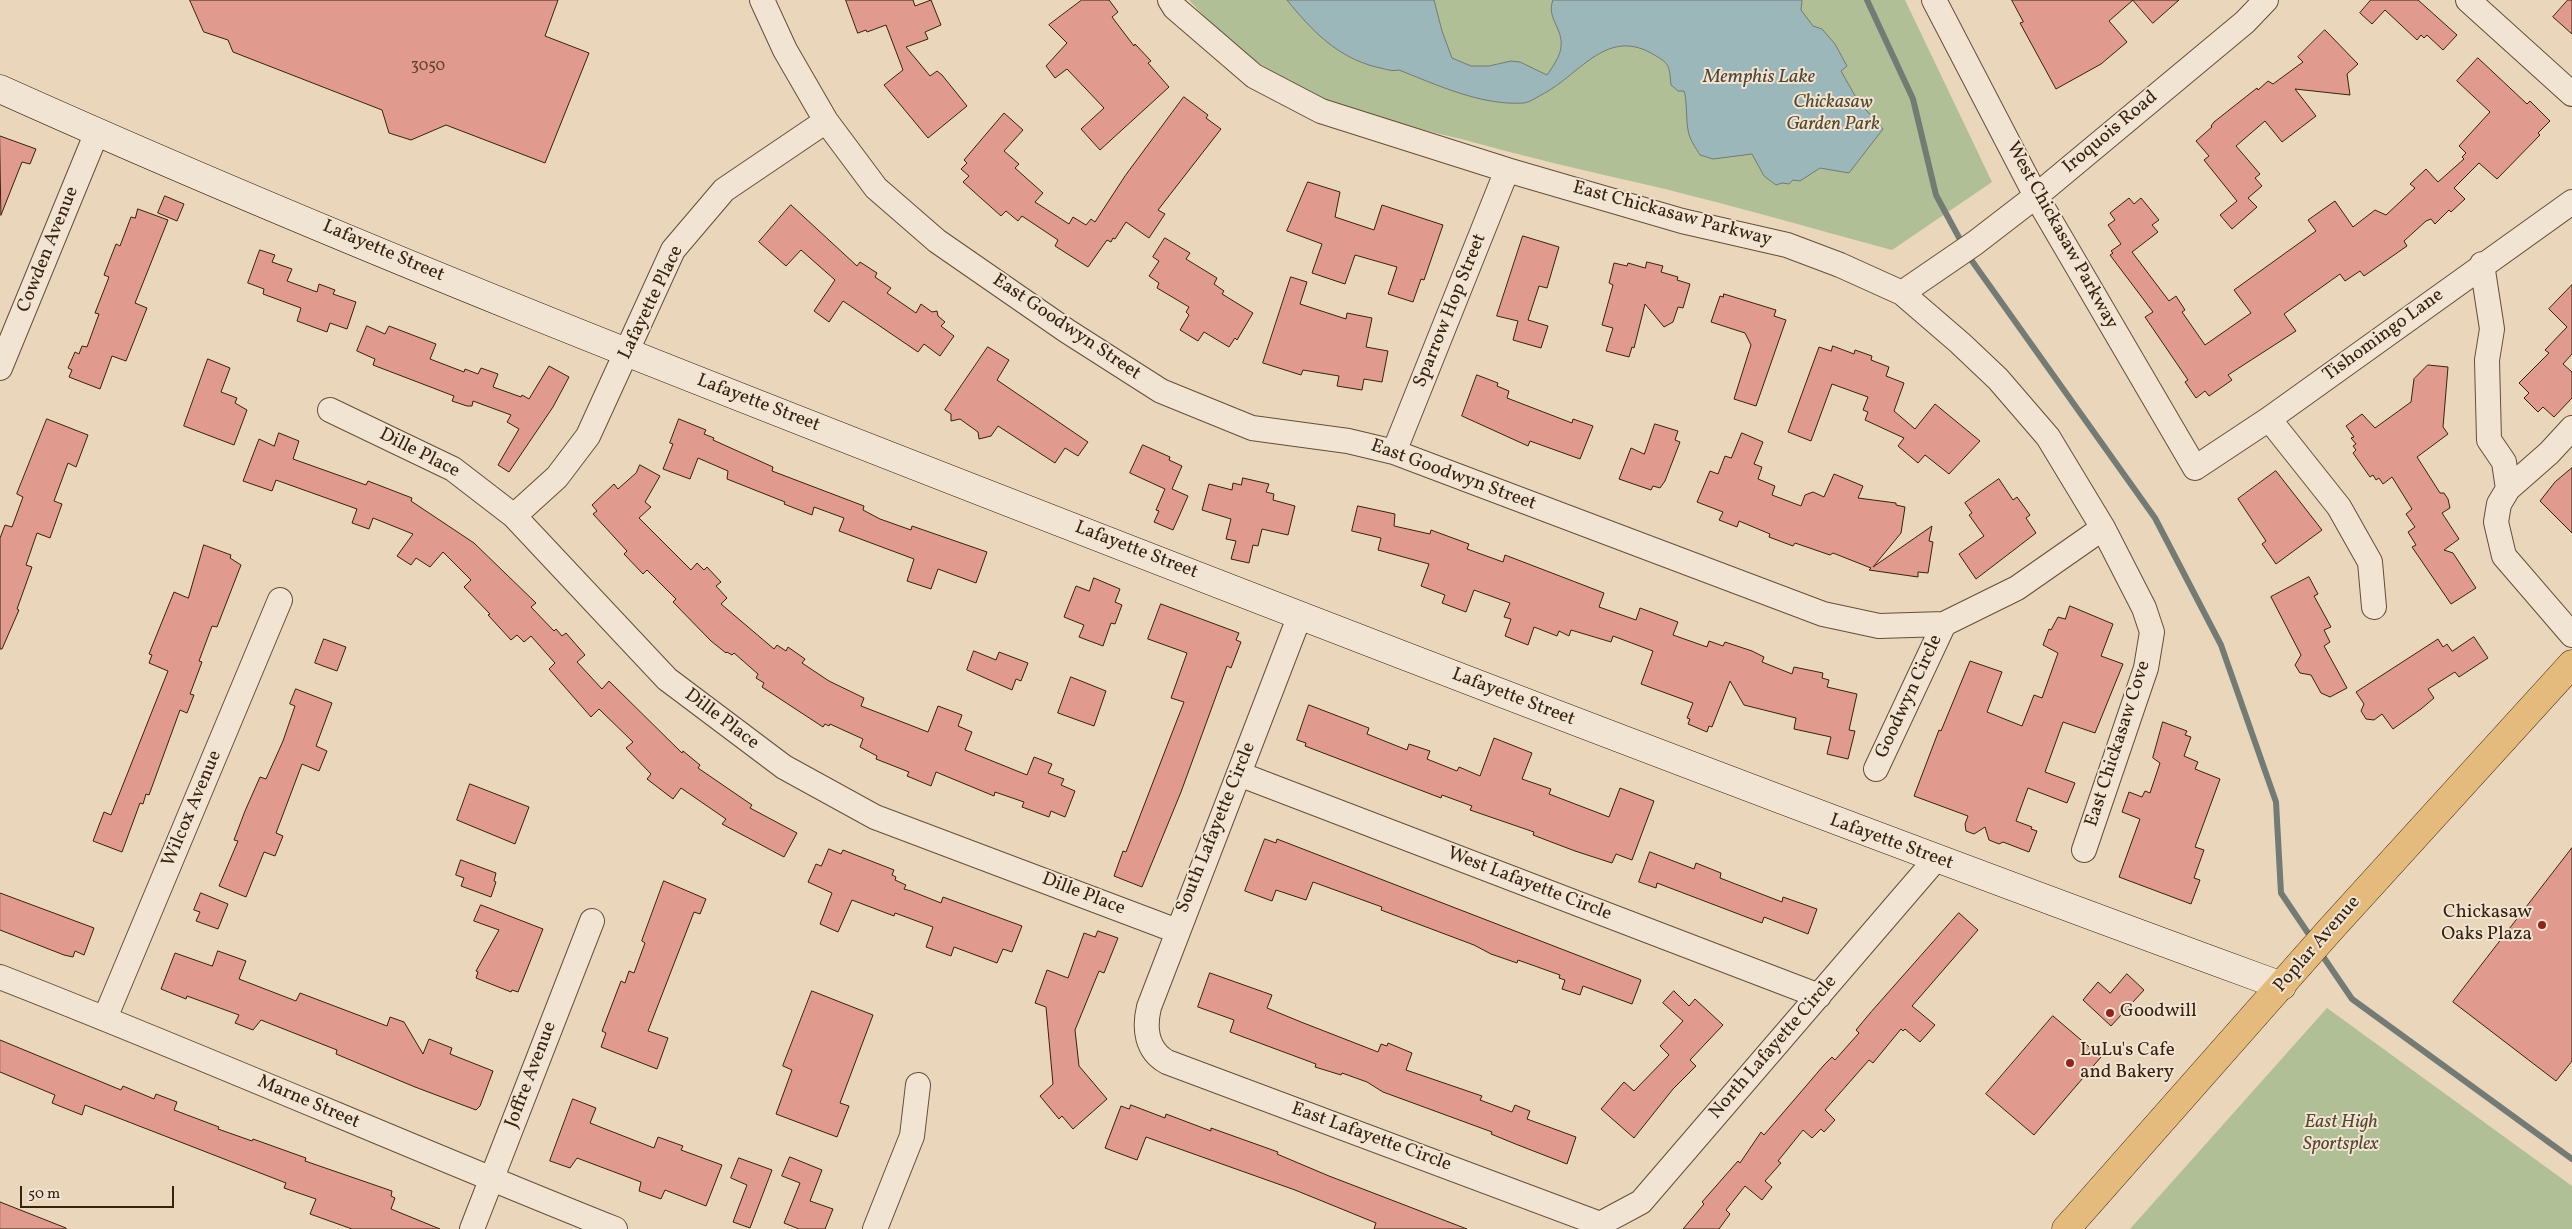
<!DOCTYPE html>
<style>
body{margin:0}
#map{position:relative;width:2572px;height:1229px;overflow:hidden;background:#ead6ba;font-family:Vollkorn,serif}
canvas{display:block}
.scale{position:absolute;left:20px;top:1186px;width:154px;height:22px;box-sizing:border-box;border:2px solid #37220d;border-top:0;padding-left:6px;font-size:15px;line-height:18px;white-space:nowrap;color:#37220d;-webkit-text-stroke:4px #f1e4d2;paint-order:stroke}
</style>
<div id="map">
<canvas width="2572" height="1229"></canvas>
<div class="scale">50 m</div>
</div>
<script>
const ctx = document.querySelector('canvas').getContext('2d');
ctx.lineJoin = 'round';
function fill(path, color) {
  ctx.fillStyle = color;
  ctx.fill(path, 'evenodd');
}
function strokePath(path, color, width, dash) {
  ctx.strokeStyle = color;
  ctx.lineWidth = width;
  ctx.lineCap = dash ? 'butt' : 'round';
  ctx.setLineDash(dash || []);
  ctx.stroke(path);
}
function label(font, color, halo, rows, align = 'center') {
  ctx.font = font + ' Vollkorn,serif';
  ctx.lineWidth = 4;
  ctx.setLineDash([]);
  ctx.textBaseline = 'middle';
  ctx.strokeStyle = halo;
  ctx.fillStyle = color;
  for (const [text, x, y, turn = 0] of rows) {
    ctx.save();
    ctx.translate(x, y);
    ctx.rotate((+turn || 0) * Math.PI / 180);
    ctx.textAlign = isNaN(turn) ? turn : align;
    if (halo) ctx.strokeText(text, 0, 0);
    ctx.fillText(text, 0, 0);
    ctx.restore();
  }
}
const green = new Path2D(`
 M1189,0H1905L1992,182L1892,250C1815,229 1738,207 1661,188C1594,173 1527,157 1461,139C1416,128 1369,118 1326,100C1273,79 1226,42 1189,0Z
 M2327,1008L2572,1186V1229H2130Z`);
const water = new Path2D(`
 M1287,0H1434L1442,31L1452,58L1471,66H1489L1511,61L1520,62L1547,75C1552,68 1561,55 1561,46C1563,28 1546,18 1553,0H1802L1801,10L1813,26L1822,29L1835,44L1847,66L1841,71L1858,101L1883,129L1849,173L1820,168L1800,181L1793,180L1789,184L1782,183L1776,185L1764,176L1752,154L1713,159L1700,155C1696,148 1689,139 1688,130C1686,120 1687,98 1684,91H1678L1671,85C1669,64 1670,64 1651,53C1605,28 1579,76 1541,95C1536,98 1530,102 1524,103C1482,106 1437,85 1399,70C1391,72 1383,68 1376,67C1337,57 1312,31 1287,0Z`);
const stream = new Path2D(`
 M1867,0L1913,99L1936,195L1963,245
 M1967,254L2155,518L2221,645L2276,802L2281,893L2312,939
 M2320,952L2352,999L2572,1159`);
const building = new Path2D(`
 M190,0H558L545,36L589,53L545,163L446,125L411,140L389,133L382,110L233,52L228,40L204,32Z
 M846,0H913L915,6L931,0L941,25L925,32L928,39L906,47L930,76L937,71L942,75L967,106L928,138L884,85L903,70L886,25L867,32L866,30L858,33Z
 M1082,0H1109L1118,12L1112,17L1134,46L1135,44L1151,61L1148,63L1169,87L1100,150L1081,129L1104,108L1067,69L1055,78L1046,66L1067,43L1049,25Z
 M2012,0H2133L2109,21L2127,42L2101,64L2056,89L2020,23L2023,22Z
 M2133,0H2179L2153,23Z
 M2371,0H2418L2457,35L2443,50L2427,35L2424,38L2421,35L2417,40L2385,10L2372,24L2360,13Z
 M2568,0H2572V34L2553,17Z
 M2325,30L2358,64L2347,74L2350,95L2295,89L2316,116L2282,142L2265,121L2236,146L2260,174L2255,178L2262,186L2248,198L2257,207L2232,229L2220,215L2237,201L2204,160L2209,156L2196,141L2212,127L2211,126L2214,122L2257,88L2258,90L2268,81L2273,84L2303,62L2298,57Z
 M2478,58L2527,104L2530,101L2550,121L2538,133L2540,135L2497,179L2479,163L2454,188L2465,199L2451,212L2449,210L2435,224L2431,219L2426,221L2404,241L2407,246L2364,276L2360,271L2345,281L2340,274L2284,314L2296,331L2228,375L2232,380L2209,396L2205,391L2196,398L2185,382L2188,380L2145,317L2153,312L2110,255L2113,253L2111,251L2121,244L2108,225L2115,220L2110,213L2129,198L2134,204L2141,198L2159,220L2152,225L2158,232L2132,252L2169,301L2176,296L2185,310L2182,312L2205,345L2251,313L2234,290L2316,231L2308,220L2335,201L2353,227L2375,210L2386,215L2415,188L2410,184L2426,169L2438,182L2464,159L2462,157L2466,153L2459,146L2490,112L2457,81Z
 M1184,97L1208,115L1206,118L1221,129L1158,210L1165,214L1149,238L1126,222L1115,239L1113,238L1111,242L1107,240L1088,267L1055,246L1058,240L1022,216L1018,221L1006,211L1001,216L963,182L969,176L961,169L967,163L964,160L1004,113L1023,130L1004,151L1019,164L1015,168L1043,193L1035,202L1069,224L1073,217L1086,225L1091,219L1095,222L1125,176Z
 M0,136L36,149L30,164L22,162L1,215Z
 M1308,182L1340,192L1335,217L1374,230L1382,205L1443,225L1424,280L1421,279L1413,302L1388,294L1397,267L1355,255L1345,284L1312,273L1322,244L1287,231Z
 M165,196L184,204L177,221L158,213Z
 M791,205L857,266L860,262L877,273L875,277L891,288L887,293L916,313L921,304L932,312L937,311L938,316L945,322L941,326L954,336L940,356L924,344L918,352L843,301L829,322L814,311L835,280L801,250L786,266L759,242Z
 M138,209L168,220L135,303L147,308L126,361L112,356L100,389L69,377L72,370L68,368L75,352L79,354L82,346L87,347L99,314L95,313L109,277L104,275L107,267L116,244L120,246L131,217L135,218Z
 M1523,236L1559,247L1547,288L1539,286L1528,320L1548,326L1541,348L1513,340L1518,321L1497,316Z
 M1165,238L1190,253L1186,259L1217,278L1214,284L1224,291L1222,294L1253,313L1237,340L1235,338L1229,347L1204,332L1198,341L1180,330L1189,315L1186,312L1189,307L1157,288L1159,283L1149,276L1159,261L1153,257Z
 M260,250L275,255L272,262L292,269L287,281L317,292L319,284L335,290L333,294L356,302L347,329L330,323L327,332L297,321L301,308L263,294L264,289L248,283Z
 M1647,262L1663,266L1661,272L1678,277L1677,280L1690,284L1683,308L1678,307L1673,322L1664,327L1645,304L1634,348L1632,347L1629,357L1606,351L1613,328L1602,325L1613,285L1609,283L1614,263L1627,266L1628,263L1645,268Z
 M1291,277L1307,282L1300,304L1346,319L1347,313L1372,318L1366,347L1388,351L1382,382L1364,379L1362,390L1337,386L1339,376L1303,370L1301,375L1263,363Z
 M2572,285V354L2563,364L2572,372V398L2554,417L2543,407L2538,412L2524,398L2529,393L2519,383L2549,353L2545,350L2567,327L2549,309Z
 M1724,294L1776,310L1774,316L1786,320L1756,406L1734,399L1751,345L1745,333L1711,322L1720,296L1723,297Z
 M367,326L385,334L389,326L436,344L430,359L464,372L465,369L478,374L481,368L498,374L493,387L521,397L522,395L529,399L549,366L569,377L553,407L509,472L498,465L519,429L507,422L511,415L473,401L472,406H467L452,401L454,396L373,365L375,359L357,351Z
 M1833,346L1854,354L1855,350L1872,356L1871,360L1889,367L1886,376L1904,383L1894,411L1915,429L1935,404L1980,441L1949,474L1925,455L1918,463L1898,446L1904,438L1865,420L1868,412L1863,410L1868,397L1832,384L1811,441L1788,432L1819,347L1831,351Z
 M988,347L1009,360L997,380L1088,442L1078,456L1065,448L1055,463L998,426L991,436L979,439L978,432L960,419L951,421V414L945,410Z
 M208,359L230,368L221,392L237,398L235,403L247,410L234,445L184,426Z
 M2428,365L2448,367L2443,427L2448,434L2417,457L2440,493H2444L2448,499L2450,508L2442,513L2459,539L2444,550L2453,553L2476,588L2451,604L2412,547L2416,545L2408,532L2415,527L2406,514L2412,509L2392,477L2383,484L2379,478L2376,480L2373,475L2370,477L2353,453L2356,450L2353,446L2356,444L2351,438L2354,437L2346,426L2362,414L2375,428L2411,402L2414,379Z
 M1477,375L1498,383L1497,386L1509,391L1507,398L1572,423L1573,419L1593,426L1580,459L1530,441L1528,446L1462,416Z
 M47,419L88,435L76,467L68,463L54,501L62,504L50,538L37,533L26,565L32,567L17,609L19,610L2,649H0V538L5,525L12,527L23,497L17,494Z
 M679,419L706,430L704,434L714,438L713,440L773,467L772,471L864,506L863,510L880,519L911,530L912,526L987,552L976,583L938,569L931,589L907,581L914,559L839,531L844,518L814,507L812,515L784,504L785,502L727,479L728,471L698,458L690,479L663,469L673,444L670,443Z
 M1655,424L1678,431L1675,440L1680,442L1665,481L1660,488L1653,486L1651,490L1619,479L1631,448L1644,454Z
 M279,433L299,441L293,459L366,485L368,481L412,498L411,501L474,543L536,603L531,607L554,631L556,629L562,636L566,633L585,655L577,662L602,689L609,681L682,753L683,751L700,765L698,768L752,805L750,808L797,833L784,857L722,824L726,819L681,788L673,799L647,779L651,774L626,748L633,742L599,709L591,717L549,669L555,663L531,636L524,642L517,635L511,640L488,615L490,614L464,587L471,580L443,552L430,567L416,558L411,565L397,556L413,534L373,518L369,529L352,523L357,509L276,480L272,491L243,481L259,439L274,446Z
 M1742,433L1763,442L1754,464L1762,467L1758,479L1775,486L1772,495L1801,506L1805,495L1813,492L1824,497L1834,474L1863,486L1858,498L1896,503V505L1905,507L1901,533L1873,567L1932,526L1929,541L1933,542L1928,573L1918,572V577L1869,570L1871,568L1833,553L1830,555L1795,543L1793,546L1769,537L1770,534L1739,521L1737,527L1719,520L1723,512L1697,502L1710,471L1718,474L1725,456L1731,458Z
 M1143,445L1170,457L1169,460L1182,466L1172,489L1188,496L1173,530L1154,522L1159,511L1156,510L1165,489L1130,473Z
 M640,465L660,476L645,502L651,507L639,518L691,570L697,563L704,570L707,567L721,582L716,586L727,598L721,604L774,649L777,645L786,651L788,647L805,659L802,663L829,681L864,698L861,706L928,732L938,706L962,715L958,726L972,732L965,750L1027,775L1034,757L1052,764L1048,773L1064,779L1061,785L1075,791L1065,817L1051,811L1049,817L1022,807L1024,802L995,792L994,796L936,772L931,786L907,776L909,772L876,759L877,756L860,747L863,739L830,724L829,726L825,724L823,727L762,687L764,683L756,678L758,674L734,653L732,655L727,652L726,653L711,641L673,602L676,599L647,570L643,574L624,554L627,551L593,514L597,511L592,505L614,484L618,489L636,473Z
 M2572,468V533L2540,501L2555,482Z
 M2276,471L2322,530L2276,564L2262,544L2266,541L2238,499Z
 M1243,478L1269,484L1266,492L1274,494L1273,500L1295,506L1288,535L1262,529L1258,546L1253,545L1249,563L1231,559L1236,541L1226,539L1231,519L1202,510L1209,484L1232,490L1233,483L1241,485Z
 M1999,479L2013,500L2017,497L2030,515L2026,518L2036,533L1976,579L1959,554L1984,536L1969,515L1972,513L1965,503Z
 M1358,506L1395,514L1394,526L1430,534L1431,530L1469,544L1467,549L1503,562L1505,555L1604,593L1599,607L1636,620L1640,608L1678,622L1673,635L1707,647L1709,641L1723,646L1725,642L1752,651L1764,657L1762,662L1792,674L1794,667L1823,673L1822,678L1829,680L1827,687L1857,694L1849,730L1855,731L1848,759L1827,754L1831,737L1794,729L1796,718L1744,705L1730,681L1712,727L1709,726L1707,732L1688,724L1690,719L1687,718L1693,703L1641,684L1653,651L1613,636L1611,642L1571,630L1569,636L1559,631L1557,636L1534,627L1528,645L1505,636L1511,619L1504,617L1510,603L1474,590L1466,612L1442,603L1445,595L1421,586L1429,564L1378,550L1381,538L1352,531Z
 M204,545L231,555L230,558L241,565L217,627L212,626L199,661L202,662L190,694L194,695L187,713L180,710L149,795L146,794L143,804L140,803L122,852L93,841L104,812L111,815L168,671L149,663L152,655L149,654L174,592L188,598Z
 M2309,577L2318,594L2314,596L2331,627L2324,630L2330,642L2324,646L2347,688L2330,697L2321,693L2311,675L2300,673L2295,665L2301,655L2271,597Z
 M1094,578L1120,589L1115,602L1122,605L1115,624L1111,623L1103,646L1079,637L1084,625L1064,617L1076,586L1089,591Z
 M1161,604L1239,633L1236,640L1241,642L1231,668L1227,666L1181,792L1142,887L1114,876L1123,851L1126,852L1184,702L1171,698L1187,653L1148,639Z
 M2070,606L2113,624L2101,656L2123,664L2095,733L2063,722L2045,772L2075,783L2067,803L2028,788L2016,821L2032,827L2031,829L2037,831L2029,852L2003,842L1999,844L1989,840L1985,827L1974,834L1966,831L1965,824L1968,816L1914,796L1939,730L1941,731L1970,661L2002,672L1987,712L2022,726L2034,695L2042,698L2058,653L2043,645L2049,629L2051,630L2058,617L2065,619Z
 M2474,637L2488,658L2459,677L2455,672L2428,689L2434,698L2421,709L2393,729L2382,714L2374,720L2366,719L2361,711L2364,704L2356,692L2438,639L2443,647L2447,644L2452,651Z
 M324,639L346,647L337,671L315,663Z
 M974,651L996,660L999,652L1028,663L1021,681L1016,679L1012,690L967,670Z
 M1071,677L1106,691L1094,726L1058,713Z
 M296,689L332,703L316,746L327,751L319,771L302,764L276,833L283,836L275,856L264,852L246,897L219,886L238,841L234,840L245,811L260,777L266,779L283,741L295,706L290,704Z
 M1309,705L1369,728L1367,734L1407,750L1409,744L1430,751L1427,759L1457,771L1459,767L1480,776L1494,738L1532,753L1522,779L1551,789L1549,794L1609,817L1620,788L1654,801L1632,860L1616,854L1612,863L1575,851L1533,835L1534,832L1470,810L1472,806L1442,795L1441,798L1305,746L1306,743L1297,740Z
 M2163,722L2187,731L2185,735L2191,737L2184,756L2198,762L2195,769L2220,779L2195,847L2204,850L2194,878L2200,880L2191,904L2119,877L2140,819L2122,812L2129,792L2142,797L2145,791L2150,793L2160,763L2153,758Z
 M470,784L529,807L515,844L457,820Z
 M1265,839L1276,843L1277,839L1639,979L1641,980L1632,1004L1583,986L1580,995L1562,989L1565,980L1559,978L1560,975L1518,960L1517,963L1491,954L1474,945L1381,910L1382,907L1313,882L1306,900L1276,890L1272,901L1245,891Z
 M2572,848V1061L2556,1081L2453,1002Z
 M829,849L841,854L843,850L894,870L892,875L896,877L895,880L906,885L904,889L911,891L941,903L943,897L1022,926L1012,952L1003,949L997,963L954,947L951,956L926,947L933,927L895,913L894,916L852,900L838,932L820,924L832,893L808,882L816,864L821,866Z
 M1650,852L1694,869L1696,863L1721,873L1720,878L1782,902L1783,897L1817,909L1808,934L1764,917L1762,923L1657,883L1656,888L1639,882Z
 M461,860L496,873L494,881L496,882L491,897L461,886L464,878L456,875Z
 M664,881L706,899L700,914L694,912L648,1031L668,1038L657,1069L601,1047L606,1033L602,1031L621,981L625,983L629,971L634,973L645,943L642,941Z
 M0,893L94,928L84,955L75,951L73,957L64,955L0,930Z
 M201,893L228,904L218,929L196,921L200,912L194,910Z
 M481,905L543,929L518,992L512,990L511,992L476,978L478,972L476,971L499,930L474,921Z
 M1959,913L1978,930L1912,1006L1935,1025L1920,1042L1905,1029L1903,1031L1901,1029L1873,1063L1869,1060L1825,1110L1835,1120L1824,1132L1821,1129L1812,1138L1803,1130L1778,1161L1781,1163L1765,1181L1772,1187L1762,1200L1745,1186L1726,1210L1730,1214L1719,1229H1683L1704,1204L1702,1202L1738,1161L1740,1163L1761,1132L1764,1135L1824,1065L1832,1057L1835,1060L1859,1033L1856,1030L1871,1012Z
 M1098,931L1118,938L1104,973L1099,971L1075,1030L1079,1066L1107,1099L1073,1129L1062,1116L1059,1119L1040,1096L1053,1084L1046,1007L1035,1003L1047,970L1068,978L1084,933L1095,937Z
 M218,951L246,961L239,979L296,1001L300,993L387,1026L390,1017L404,1022L423,1054L429,1039L452,1048L450,1054L493,1071L480,1106L476,1110L415,1087L336,1054L337,1050L261,1020L253,1030L235,1023L239,1015L187,996L186,999L161,989L175,953L212,966Z
 M1210,973L1272,995L1267,1008L1301,1022L1378,1052L1381,1044L1387,1046L1388,1043L1412,1053L1406,1070L1482,1096L1480,1100L1512,1112L1515,1105L1530,1111L1527,1119L1576,1137L1567,1164L1518,1145L1491,1134L1492,1132L1383,1092L1367,1082L1342,1073L1341,1075L1315,1067L1316,1064L1230,1032L1234,1020L1198,1007Z
 M2127,974L2144,990L2111,1026L2083,1000L2098,982L2110,993Z
 M812,991L873,1015L840,1103L849,1106L837,1137L776,1114L792,1070L783,1066Z
 M1674,991L1689,1006L1695,999L1723,1025L1690,1060L1696,1066L1673,1089L1634,1138L1601,1109L1624,1082L1634,1091L1669,1055L1660,1046L1683,1021L1663,1003Z
 M2053,1016L2101,1057L2034,1135L1986,1094Z
 M0,1040L121,1090L123,1086L154,1099L156,1094L177,1102L174,1110L219,1127L218,1129L252,1141L253,1139L306,1158L305,1161L392,1191L391,1196L395,1198L391,1209L440,1229H352L310,1214L316,1199L284,1188L286,1183L85,1105L82,1115L52,1103L55,1095L0,1072Z
 M573,1099L596,1108L590,1123L654,1148L658,1137L683,1146L681,1150L722,1165L706,1206L665,1190L661,1199L639,1191L641,1182L577,1158L570,1168L550,1161Z
 M1131,1105L1165,1118L1166,1114L1211,1131V1128L1278,1152L1277,1154L1329,1176L1467,1229H1374L1376,1223L1295,1190L1146,1137L1137,1160L1105,1148L1121,1106L1129,1109Z
 M790,1157L822,1170L810,1201L833,1209L825,1229H799L784,1223L800,1183L782,1176Z
 M739,1158L772,1170L750,1228L733,1222L747,1185L731,1178Z
 M0,1202L66,1228V1229H0Z`);
const street = new Path2D(`
 M762,0L785,50L826,121L876,188L937,241L1067,331L1161,391L1252,428L1348,441L1394,452L1823,614L1879,626L1944,624L2017,588L2103,528
 M1170,0L1175,8L1254,76L1321,111L1507,170L1682,221L1787,245L1840,265L1902,293L1960,343L1998,379L2048,437L2103,528L2144,608L2152,632L2146,668L2084,850
 M1934,0L2036,196L2195,468L2269,419L2572,202
 M2468,0L2572,94
 M2482,264L2492,329L2487,360L2489,440L2504,462L2508,489L2499,504L2496,522L2504,556L2572,635
 M1902,293L1975,243L2036,196L2245,22L2266,0
 M0,368L97,132
 M330,410L453,469L514,516L667,679L784,767L875,817L1177,931
 M2269,419L2339,507L2370,562L2374,607
 M1394,452L1507,170
 M2508,489L2549,453L2572,428
 M514,516L557,477L588,436L673,250L724,190L826,121
 M1300,615L1149,1007C1144,1028 1146,1050 1167,1062L1600,1224L1641,1202L1936,859
 M1876,769L1944,624
 M1239,774L1819,996
 M0,977C206,1057 409,1147 615,1229
 M105,1018L280,600
 M472,1229L592,921
 M875,1229L912,1136L918,1085`);
const secondary = new Path2D(`
 M0,89C345,244 697,381 1049,518C1459,678 1869,835 2282,986`);
const primary = new Path2D(`
 M2066,1229L2329,931L2572,664`);
const markers = [
 [2542,925,5,"#8f2418"],
 [2110,1013,5,"#8f2418"],
 [2070,1063,5,"#8f2418"]
];
const numberNames = [
 ["3050",428,67]
];
const parkNames = [
 ["Chickasaw",1833,104],
 ["Garden Park",1833,126],
 ["East High",2341,1124],
 ["Sportsplex",2341,1146]
];
const streetNames = [
 ["Iroquois Road",2111,133,-40],
 ["East Chickasaw Parkway",1672,215,15],
 ["West Chickasaw Parkway",2061,236,61],
 ["Cowden Avenue",49,250,-68],
 ["Lafayette Street",383,252,23],
 ["Lafayette Place",652,303,-64],
 ["Sparrow Hop Street",1451,311,-68],
 ["East Goodwyn Street",1066,328,34],
 ["Tishomingo Lane",2384,336,-36],
 ["Lafayette Street",758,404,21],
 ["Dille Place",419,454,27],
 ["East Goodwyn Street",1453,476,20],
 ["Lafayette Street",1136,551,21],
 ["Goodwyn Circle",1910,697,-65],
 ["Lafayette Street",1513,698,21],
 ["Dille Place",721,720,37],
 ["East Chickasaw Cove",2119,744,-72],
 ["Wilcox Avenue",193,809,-67],
 ["South Lafayette Circle",1217,828,-68],
 ["Lafayette Street",1891,843,20],
 ["West Lafayette Circle",1529,885,21],
 ["Dille Place",1083,895,21],
 ["Poplar Avenue",2318,945,-49],
 ["North Lafayette Circle",1774,1048,-49],
 ["Joffre Avenue",532,1075,-69],
 ["Marne Street",308,1103,23],
 ["East Lafayette Circle",1371,1138,20]
];
const poiNames = [
 ["Chickasaw",2532,914,"right"],
 ["Oaks Plaza",2532,936,"right"],
 ["Goodwill",2120,1013],
 ["LuLu's Cafe",2080,1052],
 ["and Bakery",2080,1074]
];
const waterNames = [
 ["Memphis Lake",1759,78]
];
fill(green, '#b0bf95');
fill(water, '#9bb7b9');
strokePath(water, '#737b74', 1);
strokePath(stream, '#737b74', 6);
fill(building, '#e19a8e');
strokePath(building, '#37220d', 1);
strokePath(street, '#644f38', 26);
strokePath(secondary, '#37220d', 29);
strokePath(primary, '#37220d', 29);
strokePath(street, '#f1e4d2', 24);
strokePath(secondary, '#f1e4d2', 28);
strokePath(primary, '#e5bb7d', 28);
for (const [x, y, r, color] of markers) {
  const dot = new Path2D();
  dot.arc(x, y, r, 0, 2 * Math.PI);
  ctx.fillStyle = color;
  ctx.fill(dot);
  strokePath(dot, '#f1e4d2', 2);
}
label('16px', '#62402d', null, numberNames);
label('italic 19px', '#55492f', '#f1e4d2', parkNames);
label('19px', '#37220d', '#f1e4d2', streetNames);
label('19px', '#37220d', '#f1e4d2', poiNames, 'left');
label('italic 20px', '#504738', '#f1e4d2', waterNames);
</script>
